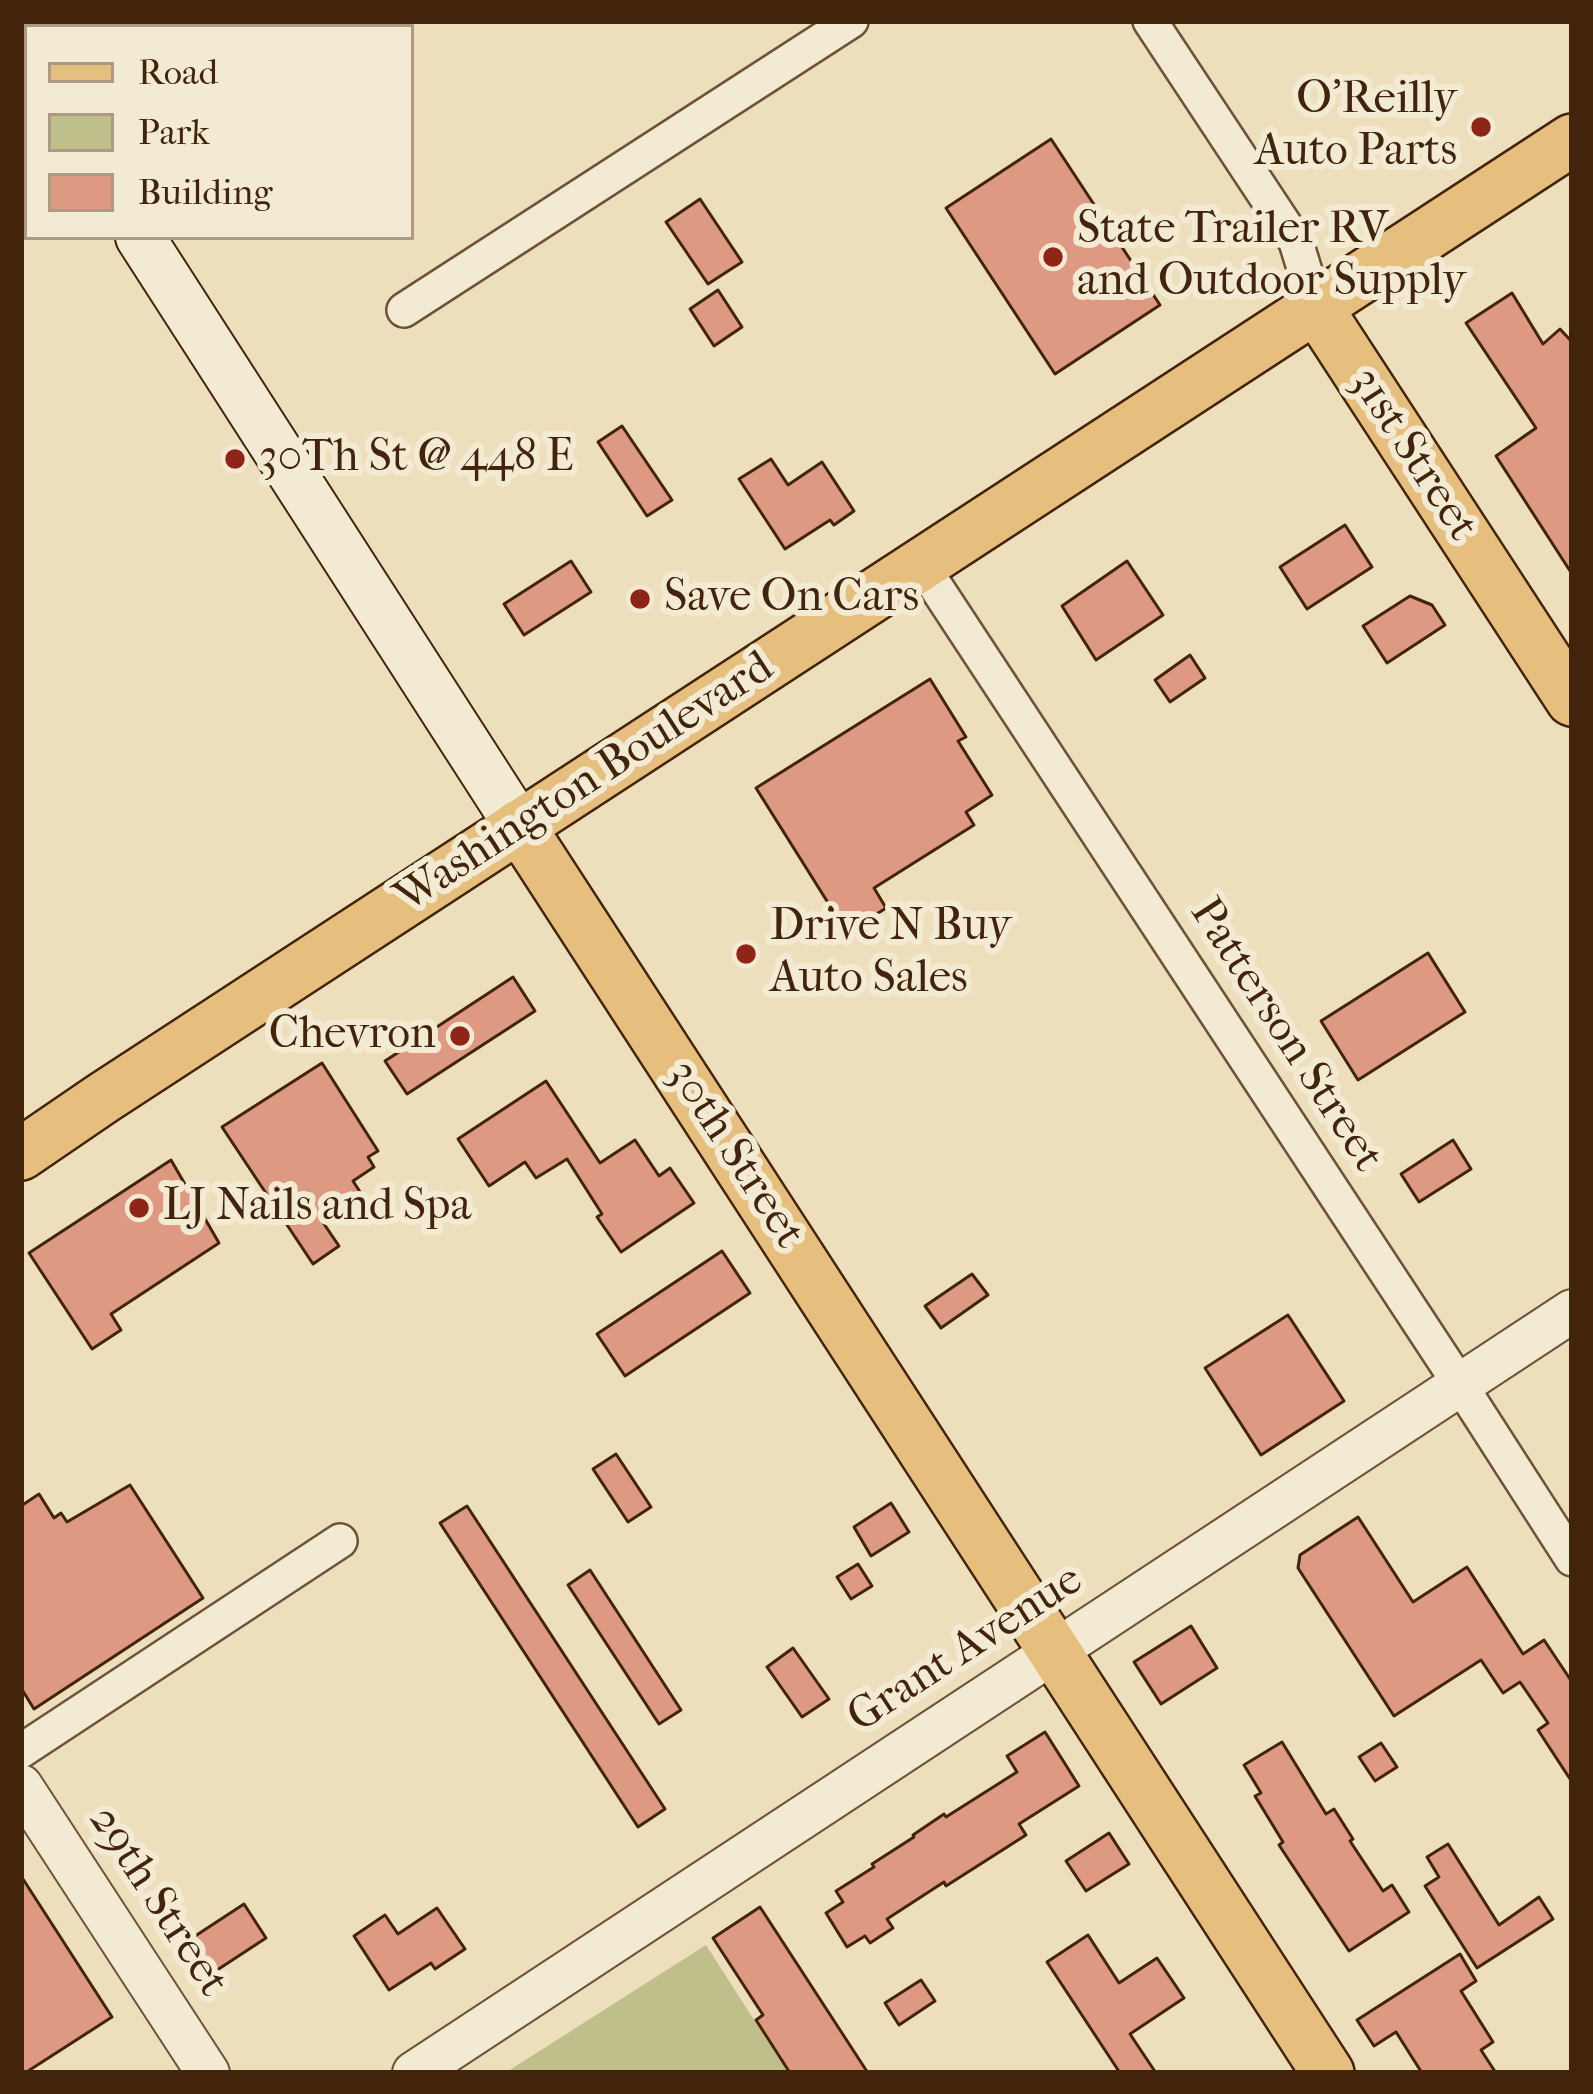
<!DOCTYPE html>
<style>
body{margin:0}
#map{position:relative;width:1593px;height:2094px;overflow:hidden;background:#eddebc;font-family:"IM FELL French Canon",serif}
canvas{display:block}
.frame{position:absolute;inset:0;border:24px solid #42230b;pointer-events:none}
.legend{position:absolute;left:24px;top:24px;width:390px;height:216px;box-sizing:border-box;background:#f3ead3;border:3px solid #ac9a83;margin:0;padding:15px 21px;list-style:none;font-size:36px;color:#42230b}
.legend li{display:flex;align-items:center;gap:24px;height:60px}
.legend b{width:60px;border:3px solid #ac9a83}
</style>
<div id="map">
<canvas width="1593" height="2094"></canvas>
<div class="frame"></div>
<ul class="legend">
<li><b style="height:15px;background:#e6bf7e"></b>Road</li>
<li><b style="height:33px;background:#bfbf8c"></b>Park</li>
<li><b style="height:33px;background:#de9982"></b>Building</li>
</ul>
</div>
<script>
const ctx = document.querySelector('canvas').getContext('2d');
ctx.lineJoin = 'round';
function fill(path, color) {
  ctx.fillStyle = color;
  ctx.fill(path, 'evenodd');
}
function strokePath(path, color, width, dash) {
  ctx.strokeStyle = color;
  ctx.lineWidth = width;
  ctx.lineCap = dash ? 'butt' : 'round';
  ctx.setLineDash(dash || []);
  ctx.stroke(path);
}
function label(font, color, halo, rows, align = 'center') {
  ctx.font = font + ' "IM FELL French Canon",serif';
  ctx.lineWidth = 12;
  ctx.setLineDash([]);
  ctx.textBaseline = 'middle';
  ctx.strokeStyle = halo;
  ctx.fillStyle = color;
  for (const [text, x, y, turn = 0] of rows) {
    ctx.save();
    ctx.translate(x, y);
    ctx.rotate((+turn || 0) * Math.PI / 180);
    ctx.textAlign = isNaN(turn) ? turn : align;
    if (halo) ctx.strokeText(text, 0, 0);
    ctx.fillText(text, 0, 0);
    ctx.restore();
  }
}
const green = new Path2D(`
 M706,1945L788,2073H505Z`);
const building = new Path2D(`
 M1051,139L1160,305L1055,374L946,208Z
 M700,199L742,262L708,284L666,222Z
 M718,290L742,327L714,346L690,309Z
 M1512,293L1543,344L1560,329L1572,342V574L1496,456L1536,428L1466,323Z
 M622,426L672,500L647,516L598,442Z
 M771,459L788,485L822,462L854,511L834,525L830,520L785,549L739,479Z
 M1345,525L1372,567L1307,609L1280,567Z
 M571,561L591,592L524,635L504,604Z
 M1127,561L1163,615L1096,660L1062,606Z
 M1410,596L1432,605L1445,625L1387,663L1363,626Z
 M1190,655L1205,678L1170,702L1155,680Z
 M930,679L966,737L958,741L992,795L966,812L974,825L874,888L886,908L847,933L756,788Z
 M1428,953L1465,1012L1358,1080L1321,1021Z
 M513,977L535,1011L407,1094L385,1061Z
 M322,1063L378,1151L368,1157L374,1167L353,1181L362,1195L322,1221L339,1246L313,1264L222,1127Z
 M546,1081L600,1163L635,1140L659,1176L670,1168L694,1203L621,1252L597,1217L602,1214L567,1159L536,1178L525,1162L489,1186L458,1139Z
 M1453,1140L1471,1169L1419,1202L1401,1174Z
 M171,1160L219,1243L111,1314L121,1330L92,1349L29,1253Z
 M722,1251L750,1293L625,1376L597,1334Z
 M972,1274L988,1295L941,1328L925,1306Z
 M1288,1315L1344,1401L1261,1455L1205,1368Z
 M616,1454L651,1507L628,1522L593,1469Z
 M130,1485L203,1598L34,1709L21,1688V1506L39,1494L54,1518L61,1513L67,1522Z
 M891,1503L909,1532L871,1556L854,1527Z
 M467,1506L665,1809L638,1827L440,1523Z
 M1358,1517L1413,1602L1467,1567L1523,1654L1544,1640L1572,1682V1782L1538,1730L1548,1723L1520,1682L1503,1693L1481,1660L1394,1716L1298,1568L1300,1555Z
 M858,1564L872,1586L851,1599L837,1577Z
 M590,1570L681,1710L659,1724L568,1585Z
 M1191,1626L1217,1668L1161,1704L1134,1662Z
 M793,1648L829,1699L802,1717L767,1667Z
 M1045,1732L1079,1786L1019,1824L1026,1835L946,1886L944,1882L887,1919L893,1928L870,1943L865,1936L847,1947L826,1913L843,1902L836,1891L874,1867L872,1864L914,1837L913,1835L944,1814L946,1817L1017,1772L1007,1756Z
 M1282,1742L1326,1814L1334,1809L1353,1839L1350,1841L1383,1891L1392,1885L1409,1912L1349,1951L1279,1845L1283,1842L1255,1796L1261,1793L1244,1765Z
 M1381,1743L1397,1767L1375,1781L1359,1757Z
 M1109,1833L1129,1864L1086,1891L1066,1861Z
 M1448,1844L1499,1925L1539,1897L1553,1919L1477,1968L1425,1886L1439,1877L1427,1857Z
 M21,1876L112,2017L25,2073H21Z
 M244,1904L266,1938L208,1976L186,1942Z
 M760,1907L868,2073H790L756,2020L763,2015L713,1938Z
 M437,1908L465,1949L435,1969L431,1963L389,1990L354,1936L385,1915L398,1934Z
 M1088,1935L1119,1983L1157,1958L1184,1998L1130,2034L1156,2073H1120L1047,1962Z
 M1460,1954L1476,1981L1461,1991L1493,2042L1481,2050L1496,2073H1422L1396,2032L1374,2046L1357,2020Z
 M921,1980L935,2001L899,2025L885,2003Z`);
const minor = new Path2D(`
 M1150,21L1296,242L1316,307
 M404,310L851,21
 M921,564L1459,1383L1572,1559
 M21,1751L340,1541`);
const tertiary = new Path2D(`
 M21,1786L208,2073
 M414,2073L1572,1311`);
const secondary = new Path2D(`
 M21,53L27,62
 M140,237L519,826`);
const primary = new Path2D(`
 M1316,307L1572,700
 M519,826L1328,2073
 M21,1154L103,1098L1572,140`);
const markers = [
 [1481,127,12,"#8f2418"],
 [1053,257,12,"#8f2418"],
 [235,459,12,"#8f2418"],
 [640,599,12,"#8f2418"],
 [746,954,12,"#8f2418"],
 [460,1036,12,"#8f2418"],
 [139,1208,12,"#8f2418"]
];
const poiNames = [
 ["O'Reilly",1457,101,"right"],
 ["Auto Parts",1457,153,"right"],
 ["State Trailer RV",1077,231],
 ["and Outdoor Supply",1077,283],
 ["30Th St @ 448 E",259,459],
 ["Save On Cars",664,599],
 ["Drive N Buy",770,928],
 ["Auto Sales",770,980],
 ["Chevron",436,1036,"right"],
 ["LJ Nails and Spa",163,1208]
];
const streetNames = [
 ["31st Street",1412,455,57],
 ["Washington Boulevard",585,784,-33],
 ["Patterson Street",1285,1036,57],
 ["30th Street",734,1155,57],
 ["Grant Avenue",966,1650,-33],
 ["29th Street",157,1902,57]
];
fill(green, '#bfbf8c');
fill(building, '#de9982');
strokePath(building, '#42230b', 3);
strokePath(minor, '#6d5237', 38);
strokePath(tertiary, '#6d5237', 46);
strokePath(secondary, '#42230b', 52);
strokePath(primary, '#42230b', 56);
strokePath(minor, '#f3ead3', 33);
strokePath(tertiary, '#f3ead3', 42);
strokePath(secondary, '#f3ead3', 48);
strokePath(primary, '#e6bf7e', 51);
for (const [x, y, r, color] of markers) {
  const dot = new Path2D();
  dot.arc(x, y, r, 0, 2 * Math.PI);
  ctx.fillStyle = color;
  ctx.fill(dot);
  strokePath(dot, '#f3ead3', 4.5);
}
label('45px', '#42230b', '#f3ead3', poiNames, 'left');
label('45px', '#42230b', '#f3ead3', streetNames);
</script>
